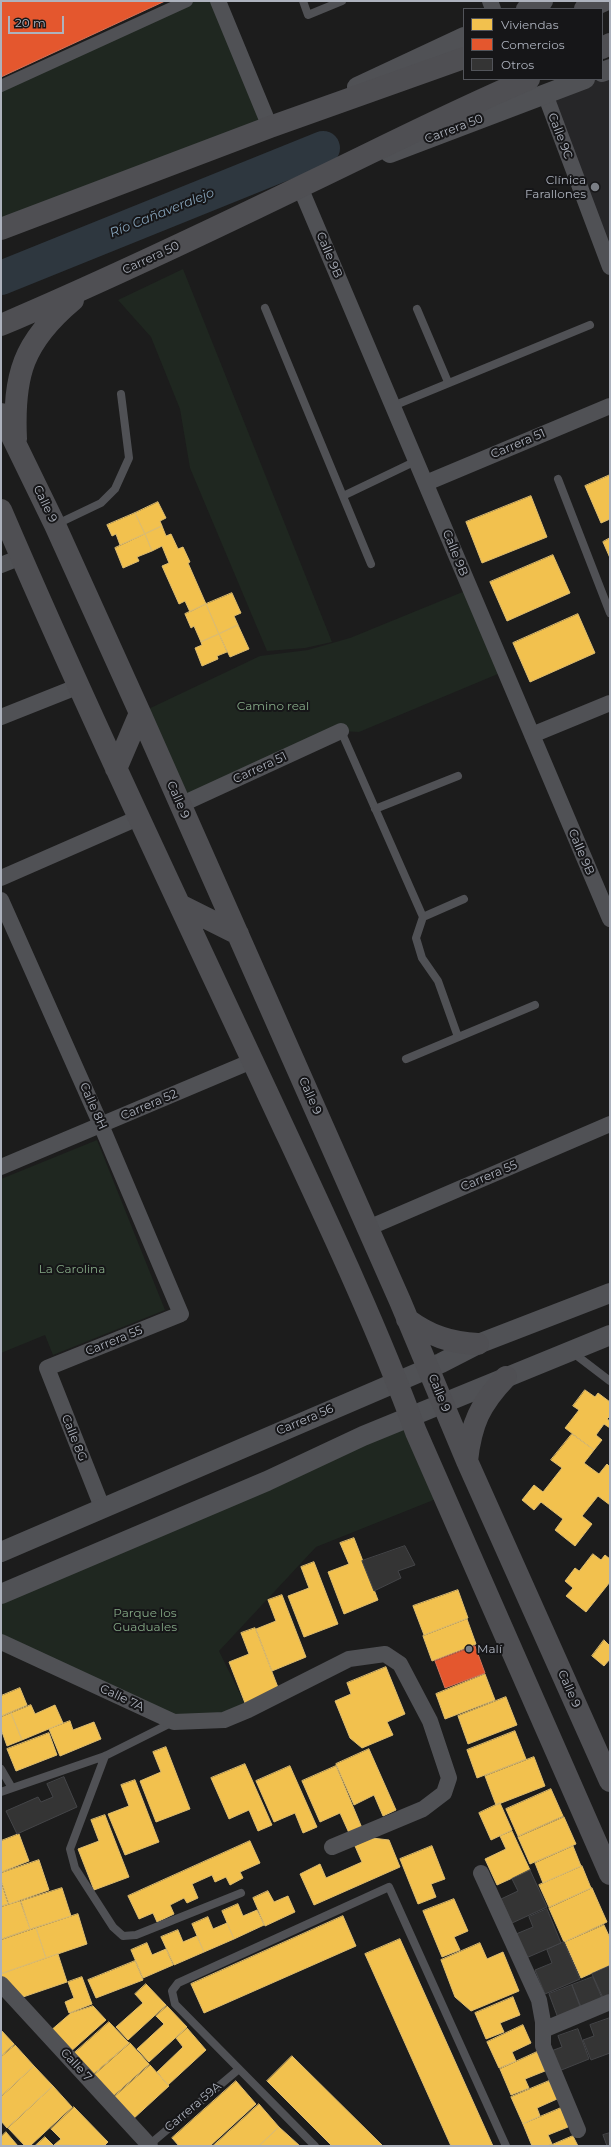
<!DOCTYPE html>
<meta charset="utf-8">
<style>
body{margin:0}
#map{position:relative;width:611px;height:2147px;overflow:hidden;background:#1c1c1c;font-family:Montserrat,sans-serif}
canvas{display:block}
.frame{position:absolute;inset:0;border:2px solid #adb2bd;pointer-events:none}
.legend{position:absolute;left:463px;top:8px;width:140px;height:72px;box-sizing:border-box;background:#161618;border:1px solid #52545a;margin:0;padding:5px 7px;list-style:none;font-size:12px;color:#adb2bd}
.legend li{display:flex;align-items:center;gap:8px;height:20px}
.legend b{width:20px;border:1px solid #52545a}
.scale{position:absolute;left:8px;top:16px;width:56px;height:18px;box-sizing:border-box;border:2px solid #adb2bd;border-top:0;padding-left:5px;font-size:12px;line-height:14px;white-space:nowrap;color:#adb2bd;-webkit-text-stroke:3px #161618;paint-order:stroke}
</style>
<div id="map">
<canvas width="611" height="2147"></canvas>
<div class="frame"></div>
<ul class="legend">
<li><b style="height:11px;background:#f2c14e"></b>Viviendas</li>
<li><b style="height:11px;background:#e4572e"></b>Comercios</li>
<li><b style="height:11px;background:#343434"></b>Otros</li>
</ul>
<div class="scale">20 m</div>
</div>
<script>
const ctx = document.querySelector('canvas').getContext('2d');
ctx.lineJoin = 'round';
function fill(path, color) {
  ctx.fillStyle = color;
  ctx.fill(path, 'evenodd');
}
function strokePath(path, color, width, dash) {
  ctx.strokeStyle = color;
  ctx.lineWidth = width;
  ctx.lineCap = dash ? 'butt' : 'round';
  ctx.setLineDash(dash || []);
  ctx.stroke(path);
}
function label(font, color, halo, rows, align = 'center') {
  ctx.font = font + ' Montserrat,sans-serif';
  ctx.lineWidth = 4;
  ctx.setLineDash([]);
  ctx.textBaseline = 'middle';
  ctx.strokeStyle = halo;
  ctx.fillStyle = color;
  for (const [text, x, y, turn = 0] of rows) {
    ctx.save();
    ctx.translate(x, y);
    ctx.rotate((+turn || 0) * Math.PI / 180);
    ctx.textAlign = isNaN(turn) ? turn : align;
    if (halo) ctx.strokeText(text, 0, 0);
    ctx.fillText(text, 0, 0);
    ctx.restore();
  }
}
const built = new Path2D(`
 M610,69V267L545,94L585,79H602Z`);
const green = new Path2D(`
 M187,1H218L270,127L34,216L1,217V86Z
 M183,269L332,642L305,648L267,651L190,468L180,409L151,337L118,300Z
 M470,589L505,671L359,732L340,731L180,805L140,713L260,656L308,650L350,638Z
 M97,1140L165,1310L53,1355L45,1335L1,1353V1179Z
 M410,1416L446,1495L316,1547L219,1651L248,1710L174,1722L1,1642V1594Z`);
const homes = new Path2D(`
 M610,475V519L601,523L585,486Z
 M531,496L547,537L482,563L466,522Z
 M158,502L166,518L160,521L162,526L145,534L135,513Z
 M135,513L145,534L120,545L116,534L112,536L107,525Z
 M162,526L166,536L171,534L178,549L183,547L190,562L188,563L206,604L190,612L185,601L179,604L162,566L169,563L162,546L152,551L145,534Z
 M145,534L152,551L137,557L139,561L123,568L115,548Z
 M610,538V558L603,542Z
 M553,555L570,593L507,621L490,582Z
 M232,593L241,613L234,616L238,625L219,634L206,604Z
 M206,604L219,634L201,642L194,626L191,628L185,614Z
 M578,614L595,653L530,682L513,643Z
 M238,625L249,649L230,657L219,634Z
 M219,634L227,652L217,656L218,659L202,666L195,648L202,645L201,642Z
 M585,1390L595,1397L598,1393L610,1402V1416L607,1419L610,1421V1428L604,1424L596,1435L602,1440L594,1450L565,1428L579,1410L573,1406Z
 M572,1434L594,1450L584,1463L599,1474L607,1464L610,1467V1505L598,1496L582,1516L592,1524L575,1546L555,1530L563,1519L541,1502L534,1510L522,1500L534,1485L543,1492L562,1468L551,1460Z
 M354,1538L378,1600L344,1614L328,1572L349,1564L340,1543Z
 M593,1554L601,1560L605,1555L610,1559V1582L586,1612L566,1596L573,1588L565,1581L575,1568L579,1571Z
 M314,1562L338,1624L304,1637L288,1596L309,1588L301,1567Z
 M458,1590L468,1618L424,1635L413,1606Z
 M282,1595L306,1657L272,1671L256,1629L276,1621L268,1600Z
 M467,1619L476,1644L432,1661L423,1636Z
 M255,1628L279,1690L245,1703L229,1662L249,1654L241,1633Z
 M604,1640L610,1646V1659L604,1666L592,1656Z
 M386,1667L405,1714L387,1722L393,1735L362,1748L350,1738L335,1701L351,1694L347,1683Z
 M485,1674L495,1700L445,1719L436,1694Z
 M20,1688L27,1705L1,1716V1696Z
 M506,1697L517,1725L468,1744L458,1716Z
 M31,1705L35,1714L55,1705L63,1723L22,1740L11,1713Z
 M11,1713L22,1740L7,1746L1,1729V1717Z
 M70,1721L73,1730L94,1722L101,1739L60,1756L49,1729Z
 M515,1731L526,1759L477,1778L467,1750Z
 M49,1733L57,1755L16,1771L7,1749Z
 M166,1747L190,1809L156,1822L140,1781L161,1772L153,1752Z
 M369,1749L396,1810L383,1816L374,1795L354,1805L336,1764Z
 M534,1757L545,1786L496,1805L485,1776Z
 M245,1764L272,1825L258,1831L249,1810L229,1819L211,1778Z
 M290,1766L317,1827L303,1833L295,1813L274,1822L256,1781Z
 M336,1766L362,1828L349,1833L340,1813L320,1822L302,1781Z
 M135,1780L159,1842L125,1855L108,1814L129,1806L121,1785Z
 M551,1789L563,1816L518,1836L506,1809Z
 M500,1803L512,1830L491,1840L479,1813Z
 M105,1815L129,1877L94,1890L78,1849L99,1841L91,1820Z
 M564,1817L576,1844L530,1864L518,1837Z
 M512,1831L530,1870L497,1885L485,1859L506,1849L500,1836Z
 M19,1834L29,1861L1,1872V1841Z
 M372,1838L389,1840L400,1867L314,1905L300,1874L320,1864L326,1878L362,1862L355,1846Z
 M250,1841L260,1863L240,1872L243,1878L230,1885L226,1877L215,1882L212,1875L192,1884L198,1898L187,1903L184,1898L170,1905L174,1914L157,1922L153,1913L139,1919L128,1896Z
 M432,1846L445,1879L431,1884L436,1897L418,1904L400,1859Z
 M573,1846L581,1866L543,1883L535,1863Z
 M39,1860L49,1890L9,1904L1,1880V1873Z
 M582,1866L591,1888L549,1907L539,1885Z
 M1,1883L8,1904L1,1906Z
 M62,1888L71,1916L30,1929L21,1901Z
 M592,1888L607,1922L564,1942L549,1908Z
 M268,1891L274,1902L288,1896L295,1912L265,1926L253,1898Z
 M454,1899L468,1931L454,1937L460,1950L442,1957L423,1911Z
 M20,1901L30,1929L1,1939V1907Z
 M238,1904L243,1916L257,1910L264,1925L234,1939L222,1911Z
 M78,1914L87,1944L46,1958L36,1928Z
 M343,1916L356,1946L204,2013L191,1984Z
 M208,1917L213,1929L227,1923L234,1939L204,1952L192,1924Z
 M604,1925L610,1938V1965L581,1978L565,1942Z
 M36,1928L46,1958L1,1974V1940Z
 M178,1930L183,1942L197,1936L204,1952L174,1965L161,1937Z
 M400,1939L493,2146H451L365,1954Z
 M147,1943L152,1955L166,1949L173,1965L143,1978L131,1950Z
 M480,1943L487,1959L503,1952L519,1991L471,2011L455,1997L441,1960Z
 M58,1954L67,1982L23,1997L1,1978V1974Z
 M135,1961L143,1980L96,1998L88,1980Z
 M82,1977L92,2004L69,2013L65,2002L74,1998L68,1982Z
 M146,1984L166,2005L128,2040L116,2027L143,2003L135,1994Z
 M513,1997L520,2015L500,2023L504,2032L486,2039L475,2013Z
 M93,2006L106,2020L69,2053L49,2032L71,2013Z
 M167,2006L187,2027L149,2062L137,2049L164,2024L156,2016Z
 M109,2022L129,2043L91,2076L72,2055Z
 M523,2025L531,2043L512,2052L516,2061L499,2068L487,2042Z
 M187,2028L206,2050L168,2085L157,2072L183,2047L176,2038Z
 M1,2030L14,2044L1,2056Z
 M130,2043L149,2064L112,2097L93,2076Z
 M15,2045L34,2066L1,2096V2057Z
 M537,2052L545,2071L525,2079L529,2088L511,2095L500,2069Z
 M292,2056L383,2146H332L267,2081Z
 M150,2065L169,2086L132,2120L113,2098Z
 M34,2066L53,2086L7,2128L1,2121V2097Z
 M236,2081L256,2104L210,2146H179L172,2138Z
 M549,2081L557,2099L537,2108L540,2116L523,2124L511,2097Z
 M53,2086L72,2107L30,2146H25L8,2128Z
 M259,2104L279,2127L259,2146H213Z
 M74,2107L108,2142L104,2146L54,2145L61,2139L51,2129Z
 M561,2108L568,2127L548,2135L552,2144L547,2146H532L523,2124Z
 M279,2127L300,2146H259Z
 M6,2132L18,2146H1V2137Z
 M573,2136L578,2146H549Z
 M45,2137L54,2146H35Z`);
const shops = new Path2D(`
 M1,1H165L1,77Z
 M475,1646L485,1673L445,1688L435,1661Z`);
const river = new Path2D(`
 M1,278L323,148`);
const building = new Path2D(`
 M405,1546L415,1565L398,1571L401,1578L374,1591L362,1561Z
 M64,1777L77,1807L17,1834L6,1811L38,1797L41,1802L53,1797L47,1784Z
 M530,1870L547,1907L512,1923L501,1899L518,1891L512,1879Z
 M547,1909L561,1943L526,1958L516,1934L533,1927L529,1917Z
 M564,1942L580,1979L545,1994L535,1970L552,1963L547,1950Z
 M610,1966V1995L603,1998L592,1974Z
 M593,1977L602,1998L581,2007L572,1985Z
 M572,1985L581,2009L558,2018L549,1994Z
 M610,2018V2053L591,2060L583,2040L594,2036L590,2025Z
 M578,2029L589,2059L559,2071L551,2051L562,2047L558,2036Z
 M610,2133V2146H607L603,2135Z`);
const service = new Path2D(`
 M303,1L308,15L342,1
 M265,308L371,564
 M417,309L448,382
 M393,406L590,325
 M558,479L610,613
 M343,496L416,461
 M55,525L101,503L115,489L129,458L121,394
 M341,731L423,917L416,938L422,958L438,981L458,1037
 M375,809L458,776
 M423,917L464,899
 M406,1059L535,1005
 M572,1352L610,1381
 M105,1756L70,1849L75,1868L113,1927L123,1936L136,1935L241,1893
 M1,1769L12,1788
 M1,1792L105,1756L173,1722
 M149,2145L239,2069
 M315,2146L175,2004L172,1991L178,1983L389,1887L506,2146`);
const pedestrian = new Path2D(`
 M1,86L187,1`);
const minor = new Path2D(`
 M218,1L270,127
 M490,1L493,9
 M545,94L610,267
 M300,187L610,919
 M426,483L610,406
 M1,565L21,557
 M1,717L79,686
 M532,735L610,703
 M180,805L341,731
 M1,878L138,818
 M1,900L101,1125L181,1314L47,1368L102,1507
 M1,1167L252,1061
 M368,1228L610,1124
 M1,1642L174,1722L224,1720L248,1710L349,1659L385,1654L400,1664L430,1721L449,1778L444,1793L423,1809L332,1847
 M481,1873L539,2000L543,2022V2046L578,2130
 M1,1984L150,2146
 M543,2030L610,2002`);
const tertiary = new Path2D(`
 M526,9L543,1
 M602,72L610,69
 M357,87L464,37
 M390,153L585,79
 M1,1552L441,1363L478,1344L610,1293
 M1,1594L267,1481L363,1436L610,1335`);
const secondary = new Path2D(`
 M585,9L603,1
 M602,48L610,44
 M1,229L270,127L464,58
 M1,325C102,282 201,235 300,187C376,151 451,112 529,79
 M1,414L55,525L140,713L400,1301L467,1461L610,1781
 M16,439C13,375 23,342 73,300
 M1,510C85,706 177,899 267,1092C319,1204 373,1316 416,1432L610,1874
 M116,769L140,713
 M180,905L238,934
 M407,1319C430,1336 451,1343 478,1344
 M467,1461C471,1424 480,1404 506,1377`);
const markers = [
 [595,187,5,"#7a7e85"],
 [469,1649,4,"#7a7e85"]
];
const streetNames = [
 ["Carrera 50",454,129,-21],
 ["Calle 9C",560,136,69],
 ["Calle 9B",329,255,67],
 ["Carrera 50",151,258,-25],
 ["Carrera 51",518,444,-23],
 ["Calle 9",45,504,64],
 ["Calle 9B",455,553,68],
 ["Carrera 51",260,768,-25],
 ["Calle 9",178,800,66],
 ["Calle 9B",581,852,67],
 ["Calle 9",310,1096,66],
 ["Carrera 52",149,1105,-23],
 ["Calle 8H",93,1106,66],
 ["Carrera 55",489,1176,-23],
 ["Carrera 55",114,1341,-22],
 ["Calle 9",439,1393,68],
 ["Carrera 56",305,1420,-23],
 ["Calle 8G",74,1438,68],
 ["Calle 9",569,1689,66],
 ["Calle 7A",122,1698,25],
 ["Calle 7",76,2065,47],
 ["Carrera 59A",193,2107,-40]
];
const poiNames = [
 ["Clínica",586,180],
 ["Farallones",586,194],
 ["Malí",477,1649,"left"]
];
const parkNames = [
 ["Camino real",273,706],
 ["La Carolina",72,1269],
 ["Parque los",145,1613],
 ["Guaduales",145,1627]
];
const waterNames = [
 ["Río Cañaveralejo",162,213,-22]
];
fill(built, '#262628');
fill(green, '#1f2720');
fill(homes, '#f2c14e');
strokePath(homes, '#ddbc6f', 1);
fill(shops, '#e4572e');
strokePath(shops, '#d47259', 1);
strokePath(river, '#2e373f', 34);
fill(building, '#343434');
strokePath(building, '#444548', 1);
strokePath(service, '#505155', 8);
strokePath(pedestrian, '#505155', 12);
strokePath(minor, '#505155', 16);
strokePath(tertiary, '#505155', 20);
strokePath(secondary, '#4f4f53', 22);
for (const [x, y, r, color] of markers) {
  const dot = new Path2D();
  dot.arc(x, y, r, 0, 2 * Math.PI);
  ctx.fillStyle = color;
  ctx.fill(dot);
  strokePath(dot, '#161618', 1.5);
}
label('12px', '#adb2bd', '#161618', streetNames);
label('12px', '#adb2bd', '#161618', poiNames, 'right');
label('12px', '#84a885', '#161618', parkNames);
label('italic 13px', '#84a1b8', '#161618', waterNames);
</script>
